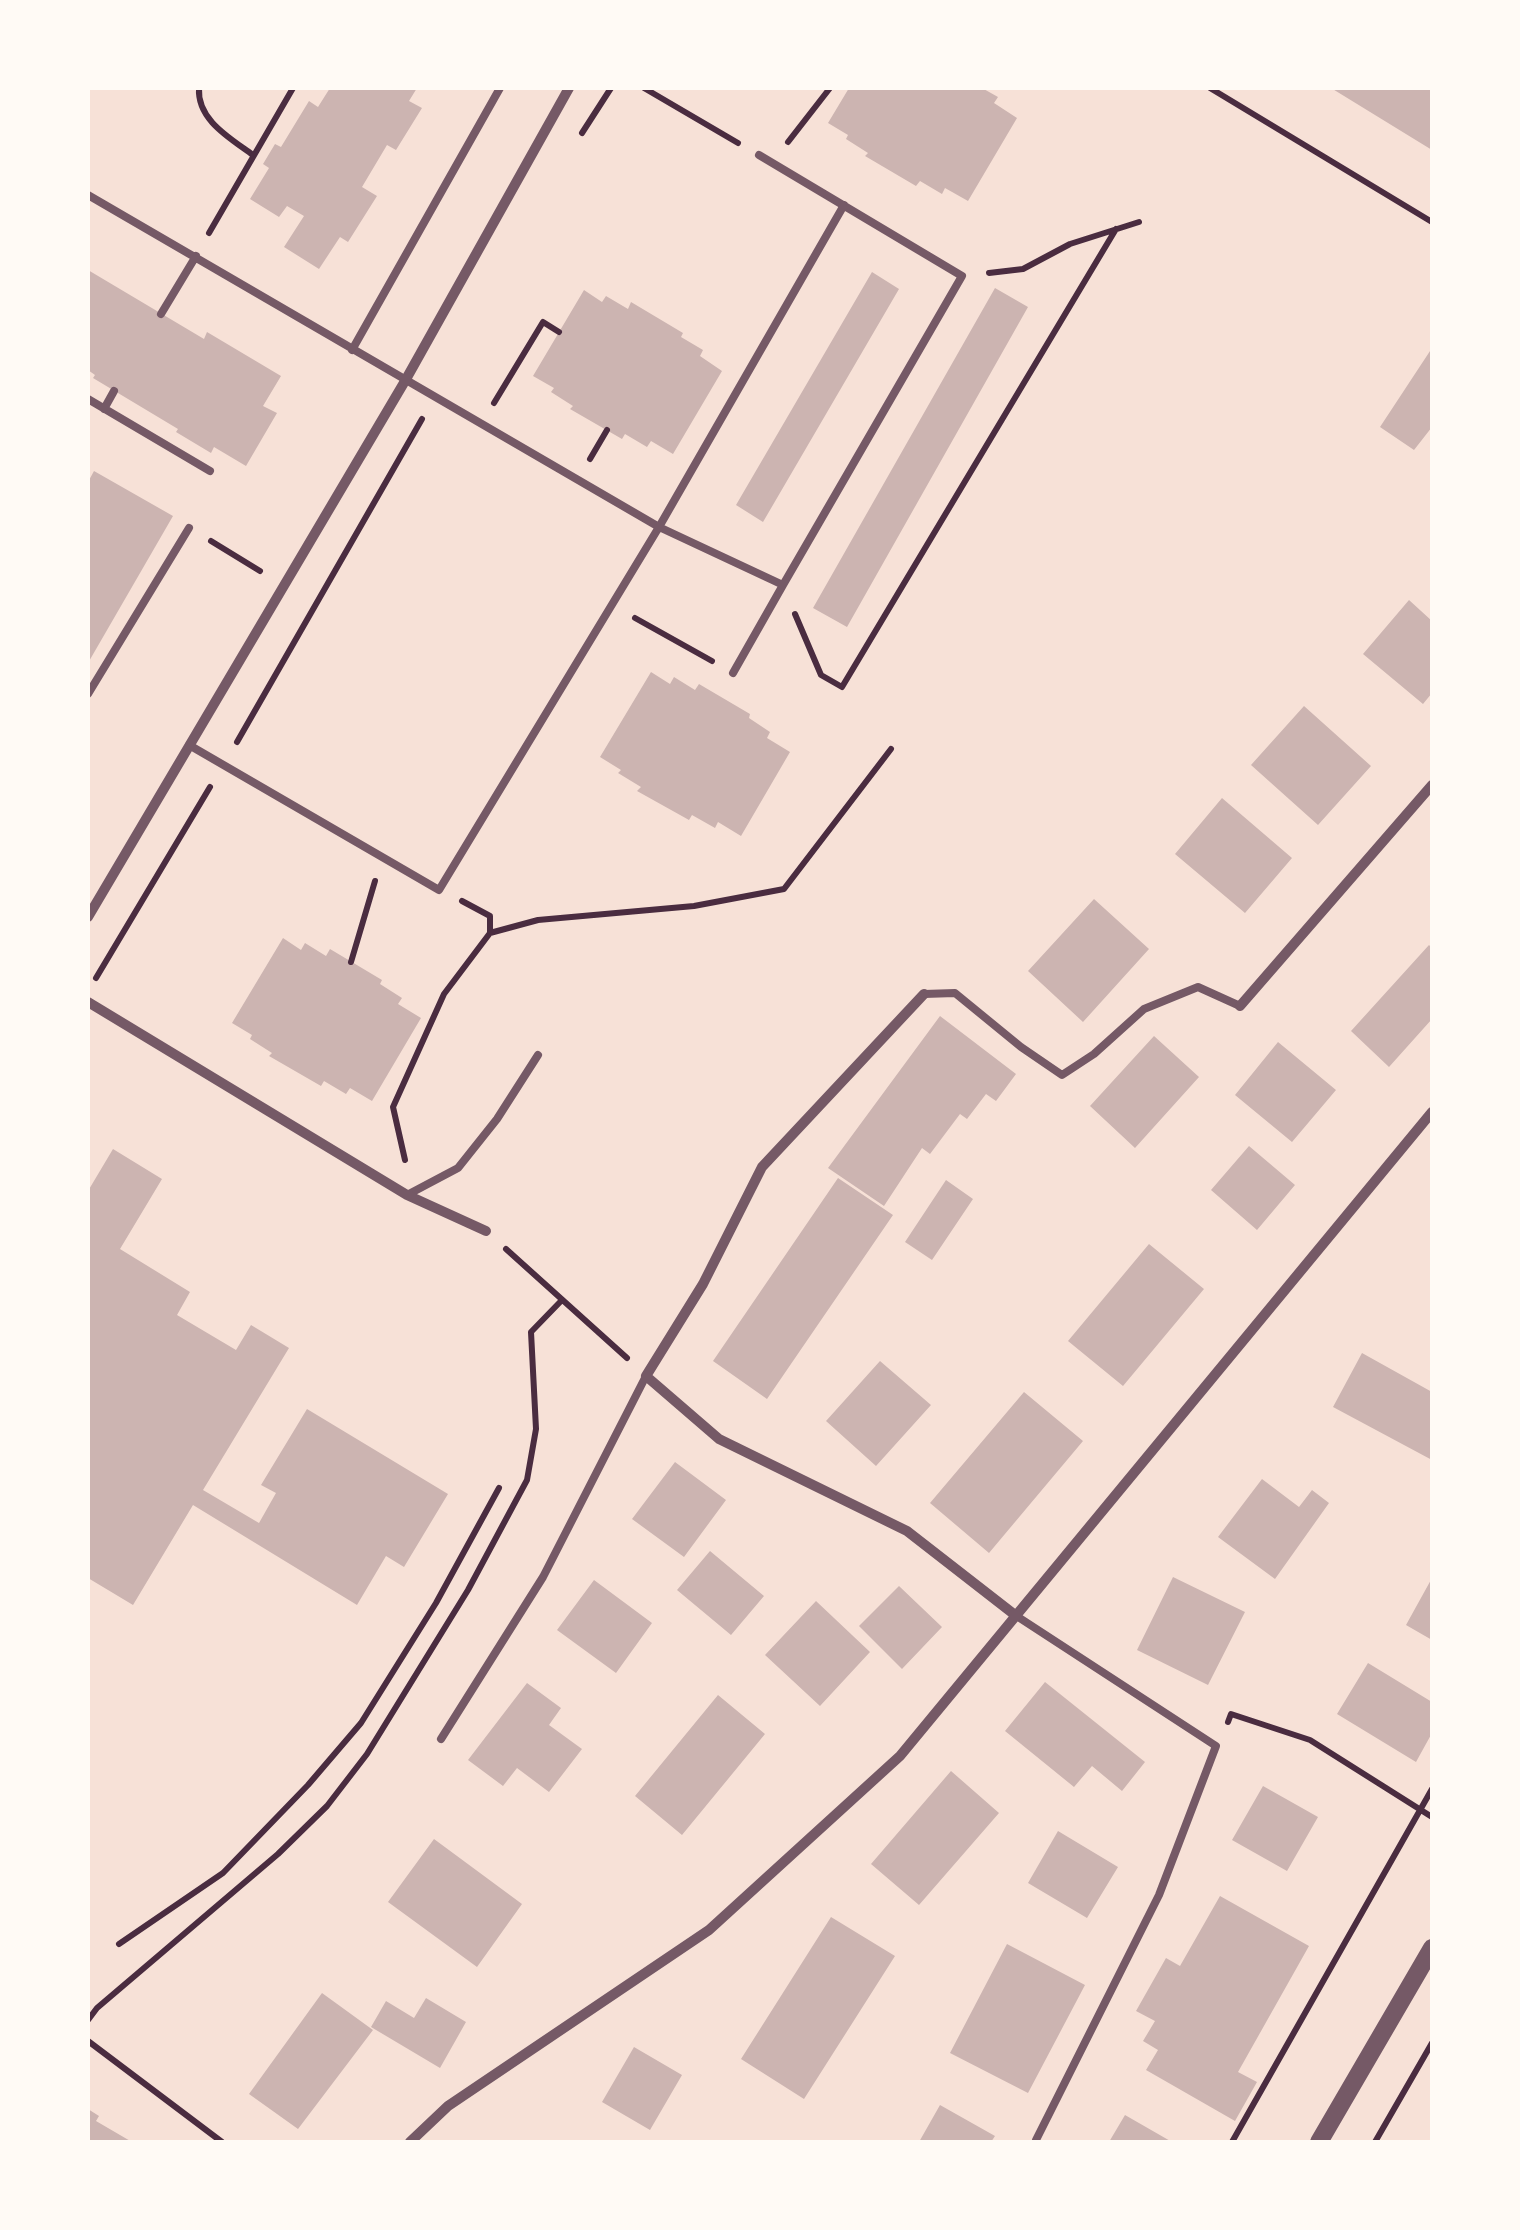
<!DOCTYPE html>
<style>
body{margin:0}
#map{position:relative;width:1520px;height:2230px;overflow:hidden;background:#f7e1d7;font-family:"Noto Sans",sans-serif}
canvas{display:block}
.frame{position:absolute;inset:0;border:90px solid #fffaf5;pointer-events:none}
</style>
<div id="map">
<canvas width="1520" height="2230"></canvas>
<div class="frame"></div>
</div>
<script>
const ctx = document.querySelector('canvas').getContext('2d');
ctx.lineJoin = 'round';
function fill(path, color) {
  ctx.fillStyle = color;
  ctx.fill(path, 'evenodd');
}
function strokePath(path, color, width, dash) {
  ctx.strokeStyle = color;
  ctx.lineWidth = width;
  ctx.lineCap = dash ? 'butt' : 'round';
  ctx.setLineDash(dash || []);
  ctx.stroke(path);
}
const building = new Path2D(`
 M330,88H417L409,101L422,108L396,150L387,145L362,187L377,196L348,242L340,237L319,269L284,247L304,216L287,206L279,217L250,199L269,168L263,164L275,144L281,147L309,101L318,107Z
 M849,88H982L998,97L994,103L1017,118L968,201L945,188L942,194L920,181L916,186L865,156L868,153L846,139L848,135L828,123Z
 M1331,88H1432V150Z
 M88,270L204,339L207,332L281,376L263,406L277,413L246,466L214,447L211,453L176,432L178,429L93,378L95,375L88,370Z
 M872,272L899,289L763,522L736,505Z
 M995,288L1028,307L847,627L813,608Z
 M584,290L602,302L606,296L628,309L631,302L683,333L681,337L703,350L700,356L722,371L673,454L651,441L647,447L625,434L622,439L570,409L573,406L551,392L554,388L533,376Z
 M1432,348V427L1414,450L1380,427Z
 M94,471L173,516L88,663V482Z
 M1409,600L1432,621V693L1423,704L1363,654Z
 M651,672L670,684L674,677L695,690L699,684L750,714L749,718L770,732L767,738L790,752L741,836L718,822L715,828L692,815L689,820L637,791L641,787L618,773L621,770L600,757Z
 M1304,706L1371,766L1318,825L1251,765Z
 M1222,798L1292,858L1245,913L1175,854Z
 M1094,899L1149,949L1083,1022L1028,971Z
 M283,938L301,950L305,943L326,956L330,949L382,980L380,984L402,998L398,1004L421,1018L372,1101L350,1088L346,1094L324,1081L321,1086L269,1056L272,1053L250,1039L252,1035L232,1023Z
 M1429,945L1432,948V1019L1389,1067L1351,1031Z
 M940,1016L1016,1074L996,1101L986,1094L967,1119L960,1114L930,1154L922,1148L884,1206L828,1168Z
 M1154,1036L1199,1077L1135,1148L1090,1106Z
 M1278,1042L1336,1090L1292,1142L1235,1095Z
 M1249,1146L1295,1185L1257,1230L1211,1190Z
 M113,1149L162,1179L120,1249L190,1292L177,1315L236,1350L251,1325L289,1348L203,1490L259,1523L276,1493L261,1485L307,1409L448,1494L404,1567L386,1556L357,1605L193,1505L133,1605L88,1578V1191Z
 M838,1178L893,1215L767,1399L713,1361Z
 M946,1180L973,1199L932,1260L905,1242Z
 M1149,1244L1204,1289L1123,1386L1068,1341Z
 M1362,1353L1432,1392V1460L1333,1407Z
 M880,1361L931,1405L876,1466L826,1421Z
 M1024,1392L1083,1441L989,1553L930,1503Z
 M675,1462L726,1500L684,1557L632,1519Z
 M1262,1479L1299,1507L1312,1490L1329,1503L1275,1579L1218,1537Z
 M710,1551L764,1596L731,1635L677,1590Z
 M1173,1577L1245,1612L1208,1685L1137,1650Z
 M1432,1578V1640L1406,1625Z
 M594,1580L652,1623L616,1673L557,1630Z
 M899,1586L942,1627L902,1669L859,1626Z
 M816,1601L870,1652L820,1706L765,1655Z
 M1368,1663L1432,1702V1733L1416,1762L1337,1714Z
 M1045,1682L1145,1762L1122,1791L1092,1766L1074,1787L1005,1731Z
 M527,1683L561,1708L549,1725L582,1749L549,1792L517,1768L503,1786L468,1760Z
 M718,1695L765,1734L682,1835L635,1796Z
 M951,1771L999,1813L919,1905L871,1864Z
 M1263,1786L1318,1817L1287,1871L1232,1840Z
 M1058,1831L1118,1867L1087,1918L1028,1883Z
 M434,1839L522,1904L477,1967L388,1902Z
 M1220,1896L1309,1946L1238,2072L1257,2082L1235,2121L1146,2070L1158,2050L1143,2041L1155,2021L1136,2011L1166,1958L1180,1966Z
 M831,1917L895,1956L804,2099L741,2059Z
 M1007,1944L1085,1985L1028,2093L950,2053Z
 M322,1993L373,2030L298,2129L249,2094Z
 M426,1998L466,2022L440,2068L371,2027L386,2001L414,2018Z
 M634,2047L682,2075L650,2130L602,2102Z
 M940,2105L995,2136L991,2142H919Z
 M88,2109L99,2116L96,2121L132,2142H88Z
 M1125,2115L1172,2142H1109Z`);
const path = new Path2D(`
 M199,88C197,120 230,138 253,155
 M644,88L738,143
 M1210,88L1432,222
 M582,133L611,88
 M788,142L830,88
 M209,233L293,88
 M989,273L1023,269L1070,244L1139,222
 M494,403L543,322L559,332
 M590,459L607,430
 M211,541L260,571
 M795,614L821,675L842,687L1116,229
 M635,618L712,661
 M237,742L422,419
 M462,901L490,916V933
 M351,962L375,881
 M96,978L210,787
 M405,1160L393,1107L444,994L490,933L538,920L694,906L784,889L891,749
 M506,1249L627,1358
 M1228,1722L1231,1714L1310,1740L1432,1817
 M119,1944L223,1873L308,1785L361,1723L436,1603L499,1488
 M88,2020L97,2008L278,1854L327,1806L367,1754L468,1590L527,1480L536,1429L531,1332L562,1300
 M88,2041L222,2142
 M1232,2142L1432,1789
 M1375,2142L1432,2043`);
const service = new Path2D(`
 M88,195L659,527L783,585L962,276L759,155
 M161,314L196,256
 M352,350L500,88
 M88,399L210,471
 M104,409L114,391
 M733,673L783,585
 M88,694L189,528
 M189,745L439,890L659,527L844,205
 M924,994L955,993L1021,1047L1062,1075L1094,1054L1144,1009L1198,987L1240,1006
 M407,1195L458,1168L497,1119L538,1055
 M1015,1615L1216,1746L1159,1895L1036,2140
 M441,1739L543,1577L646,1376`);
const minor = new Path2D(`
 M88,917L405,381L569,88
 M924,994L762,1167L703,1284L646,1376L719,1439L907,1531L1015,1615
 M88,1002L407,1195L486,1231
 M1240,1006L1432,785
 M410,2142L448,2106L709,1930L900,1756L1432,1112`);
const tertiary = new Path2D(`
 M1319,2142L1432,1948`);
fill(building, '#ccb4b1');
strokePath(path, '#4a2c40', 6);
strokePath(service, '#755966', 8);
strokePath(minor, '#755966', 10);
strokePath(tertiary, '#755966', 18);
</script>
